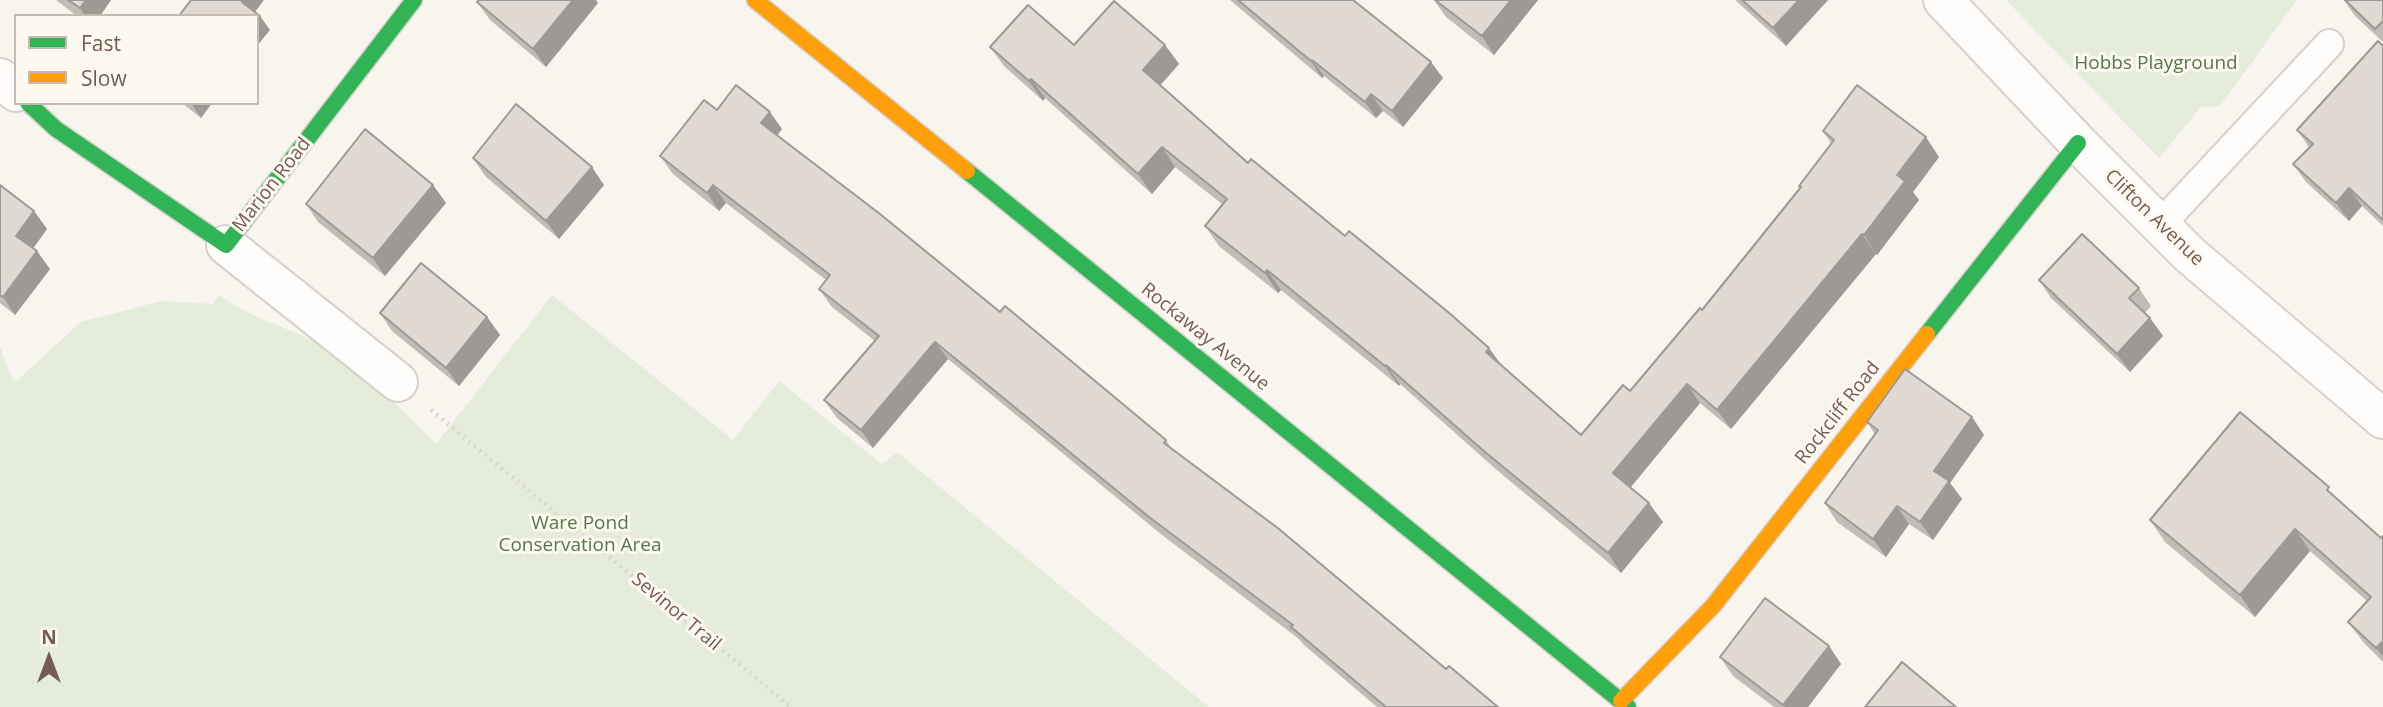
<!DOCTYPE html>
<style>
body{margin:0}
#map{position:relative;width:2383px;height:707px;overflow:hidden;background:#f8f4ee;font-family:"Open Sans",sans-serif}
canvas{display:block}
.legend{position:absolute;left:14px;top:14px;width:245px;height:91px;box-sizing:border-box;background:#fdf9f1;border:2px solid #c6bbb1;margin:0;padding:9px 12px;list-style:none;font-size:21px;color:#735d50}
.legend li{display:flex;align-items:center;gap:14px;height:35px}
.legend b{width:35px;border:2px solid #c6bbb1}
.north{position:absolute;left:14px;top:623px;width:70px;height:70px;-webkit-text-stroke:5px #fdf9f1;paint-order:stroke;rotate:0deg;font-size:19px;font-weight:700;line-height:28px;text-align:center;color:#735d50}
.north::after{content:'';display:block;margin:auto;width:24px;height:32px;background:#735d50;clip-path:polygon(50% 0,100% 100%,50% 72%,0 100%)}
</style>
<div id="map">
<canvas width="2383" height="707"></canvas>
<ul class="legend">
<li><b style="height:9px;background:#30b455"></b>Fast</li>
<li><b style="height:9px;background:#ff9f0a"></b>Slow</li>
</ul>
<div class="north">N</div>
</div>
<script>
const ctx = document.querySelector('canvas').getContext('2d');
ctx.lineJoin = 'round';
function fill(path, color) {
  ctx.fillStyle = color;
  ctx.fill(path, 'evenodd');
}
function strokePath(path, color, width, dash) {
  ctx.strokeStyle = color;
  ctx.lineWidth = width;
  ctx.lineCap = dash ? 'butt' : 'round';
  ctx.setLineDash(dash || []);
  ctx.stroke(path);
}
function label(font, color, halo, rows, align = 'center') {
  ctx.font = font + ' "Open Sans",sans-serif';
  ctx.lineWidth = 6;
  ctx.setLineDash([]);
  ctx.textBaseline = 'middle';
  ctx.strokeStyle = halo;
  ctx.fillStyle = color;
  for (const [text, x, y, turn = 0] of rows) {
    ctx.save();
    ctx.translate(x, y);
    ctx.rotate((+turn || 0) * Math.PI / 180);
    ctx.textAlign = isNaN(turn) ? turn : align;
    if (halo) ctx.strokeText(text, 0, 0);
    ctx.fillText(text, 0, 0);
    ctx.restore();
  }
}
const green = new Path2D(`
 M2006,0H2297L2220,106L2201,107L2159,158Z
 M220,295C248,318 285,325 316,343C363,368 399,407 436,444L552,295L733,440L779,381L882,464L897,452L1209,707H0V347L14,383L81,322L161,301L213,304Z`);
const path = new Path2D(`
 M431,410L791,707`);
const lane = new Path2D(`
 M2160,225L2329,44`);
const street = new Path2D(`
 M1943,0L2078,143L2190,255L2383,419
 M0,78L16,92
 M226,245L398,382`);
const fast = new Path2D(`
 M28,103L56,129L226,245L414,0
 M967,171L1628,707
 M1927,334L2078,143`);
const slow = new Path2D(`
 M755,0L967,171
 M1621,701L1713,606L1927,334`);
const wall = new Path2D(`
 M56,0H111L100,16H77Z
 M1230,0H1353L1443,78L1403,127L1383,111L1376,118L1324,76L1322,78Z
 M1434,0H1538L1494,55L1446,17Z
 M1735,0H1828L1786,46Z
 M2344,0H2383V42L2355,16Z
 M477,2L598,3L546,67L490,20Z
 M1074,45H1165L1179,64L1160,85L1248,163L1500,364L1581,435L1630,391L1702,310L1800,188L1799,186L1831,143L1823,131L1939,157L1913,192L1919,200L1877,255L1876,254L1731,429L1700,403L1630,488L1663,522L1621,573L1498,471L1400,384L1399,386L1281,290L1278,293L1219,246L1205,226L1222,204L1175,167L1152,194L1045,98L1043,101L1004,66L990,47Z
 M2383,46V226L2362,206L2349,221L2306,182L2293,164L2309,147L2297,130Z
 M182,103H212L201,118Z
 M717,110L782,129L777,136L1000,312L1166,440L1171,448L1446,669L1498,707H1377L1304,645L1299,639L1162,535L948,359L873,448L837,418L824,400L875,341L832,307L819,289L826,280L726,203L719,211L673,174L660,156Z
 M473,158L604,185L559,239L485,176Z
 M0,185L34,211L47,229L33,248L50,269L15,315L0,303Z
 M433,185L446,203L385,276L318,222L306,204Z
 M2039,280L2139,288L2151,306L2145,313L2150,318L2163,336L2130,372L2051,298Z
 M380,313L487,317L500,335L459,386L392,331Z
 M1972,417L1984,435L1950,483L1962,499L1933,540L1909,524L1886,557L1837,522L1825,503L1875,434L1867,422Z
 M2338,499L2381,538L2383,536V662L2364,643L2348,622L2367,601L2310,551L2255,617L2165,542L2150,520Z
 M1829,646L1841,664L1808,707H1774L1733,676L1720,657Z`);
const shadedWall = new Path2D(`
 M86,0H111L100,16H85L80,8Z
 M243,0H264L252,16L242,2Z
 M573,0H596L598,3L546,67L533,49Z
 M1511,0H1538L1494,55L1482,36Z
 M1799,0H1828L1786,46L1773,28Z
 M260,16L270,30L257,46V18Z
 M1165,45L1179,64L1157,89L1143,70Z
 M1312,60L1324,76L1322,78L1311,61Z
 M1431,62L1443,78L1403,127L1392,111Z
 M1031,79L1045,98L1043,101L1029,81Z
 M1371,94L1383,111L1376,118L1365,102Z
 M191,103H212L201,118Z
 M770,112L782,129L773,141L761,123Z
 M1926,137L1939,157L1913,192L1919,200L1877,255L1864,235L1897,175Z
 M1162,147L1175,167L1152,194L1138,174Z
 M592,167L604,185L559,239L546,221Z
 M433,185L446,203L385,276L373,258Z
 M713,185L726,203L719,211L707,193Z
 M2349,188L2362,206L2349,221L2336,203Z
 M34,211L47,229L29,254L16,236Z
 M1862,234L1876,254L1731,429L1717,410Z
 M37,251L50,269L15,315L3,297Z
 M1267,270L1281,290L1278,293L1265,273Z
 M487,317L500,335L459,386L446,368Z
 M2150,318L2163,336L2130,372L2117,354Z
 M935,342L948,359L873,448L861,430Z
 M1489,348L1503,367L1486,352Z
 M1386,365L1400,384L1399,386L1385,366Z
 M1687,384L1700,403L1626,493L1613,473Z
 M1972,417L1984,435L1950,483L1962,499L1933,540L1920,522L1934,471Z
 M1649,503L1663,522L1621,573L1608,553Z
 M1897,506L1909,524L1886,557L1873,539Z
 M2295,529L2310,551L2255,617L2240,595Z
 M2383,641V657L2376,648Z
 M1829,646L1841,664L1808,707H1785L1783,705Z`);
const building = new Path2D(`
 M68,0H86L80,8Z
 M191,0H243L242,2L260,16L257,18V16H179Z
 M479,0H573L533,49L477,2Z
 M1238,0H1353L1431,62L1392,111L1371,94L1365,102L1312,60L1311,61Z
 M1435,0H1511L1482,36Z
 M1742,0H1799L1773,28Z
 M2345,0H2383V21L2375,29Z
 M1114,1L1165,45L1143,70L1248,163L1251,159L1345,236L1349,231L1448,312L1489,348L1486,352L1581,435L1623,385L1630,391L1700,308L1702,310L1801,187L1799,186L1834,140L1823,131L1857,85L1926,137L1897,175L1905,181L1864,235L1862,234L1717,410L1687,384L1613,473L1649,503L1608,553L1485,452L1386,365L1385,366L1267,270L1265,273L1205,226L1227,199L1162,147L1138,174L1031,79L1029,81L990,47L1028,5L1074,45Z
 M2378,41L2383,46V220L2349,188L2336,203L2293,164L2313,144L2297,130Z
 M736,85L770,112L761,123L880,214L1000,312L1005,306L1166,440L1164,443L1279,529L1446,669L1449,666L1498,707H1386L1291,627L1293,625L1149,517L935,342L861,430L824,400L879,336L819,289L830,275L713,185L707,193L660,156L704,100L717,110Z
 M516,104L592,167L546,221L473,158Z
 M365,129L433,185L373,258L306,204Z
 M0,185L34,211L16,236L37,251L3,297L0,295Z
 M2082,234L2139,288L2129,298L2150,318L2117,354L2039,280Z
 M421,263L487,317L446,368L380,313Z
 M1905,369L1972,417L1934,471L1949,481L1920,522L1897,506L1873,539L1825,503L1878,430L1867,422Z
 M2240,412L2329,487L2327,490L2381,538L2383,536V641L2376,648L2348,622L2371,597L2295,529L2240,595L2150,520Z
 M1765,598L1829,646L1783,705L1720,657Z
 M1902,662L1956,707H1865Z`);
const parkNames = [
 ["Hobbs Playground",2156,64],
 ["Ware Pond",580,524],
 ["Conservation Area",580,546]
];
const streetNames = [
 ["Marion Road",272,185,-52],
 ["Clifton Avenue",2154,218,44],
 ["Rockaway Avenue",1205,337,39],
 ["Rockcliff Road",1838,413,-52],
 ["Sevinor Trail",676,612,40]
];
fill(green, '#e5edda');
strokePath(lane, '#d7d1cc', 32);
strokePath(street, '#d7d1cc', 42);
strokePath(fast, '#d7d1cc', 19);
strokePath(slow, '#d7d1cc', 19);
strokePath(path, '#dad4d0', 4.5, [2, 5]);
strokePath(lane, '#fefdfc', 28);
strokePath(street, '#fefdfc', 38);
strokePath(fast, '#30b455', 16);
strokePath(slow, '#ff9f0a', 16);
fill(wall, '#c2bbb6');
fill(shadedWall, '#9e9994');
fill(building, '#e1dad4');
strokePath(building, '#9e9994', 2);
label('19px', '#567849', '#fdf9f1', parkNames);
label('19px', '#735d50', '#fdf9f1', streetNames);
</script>
